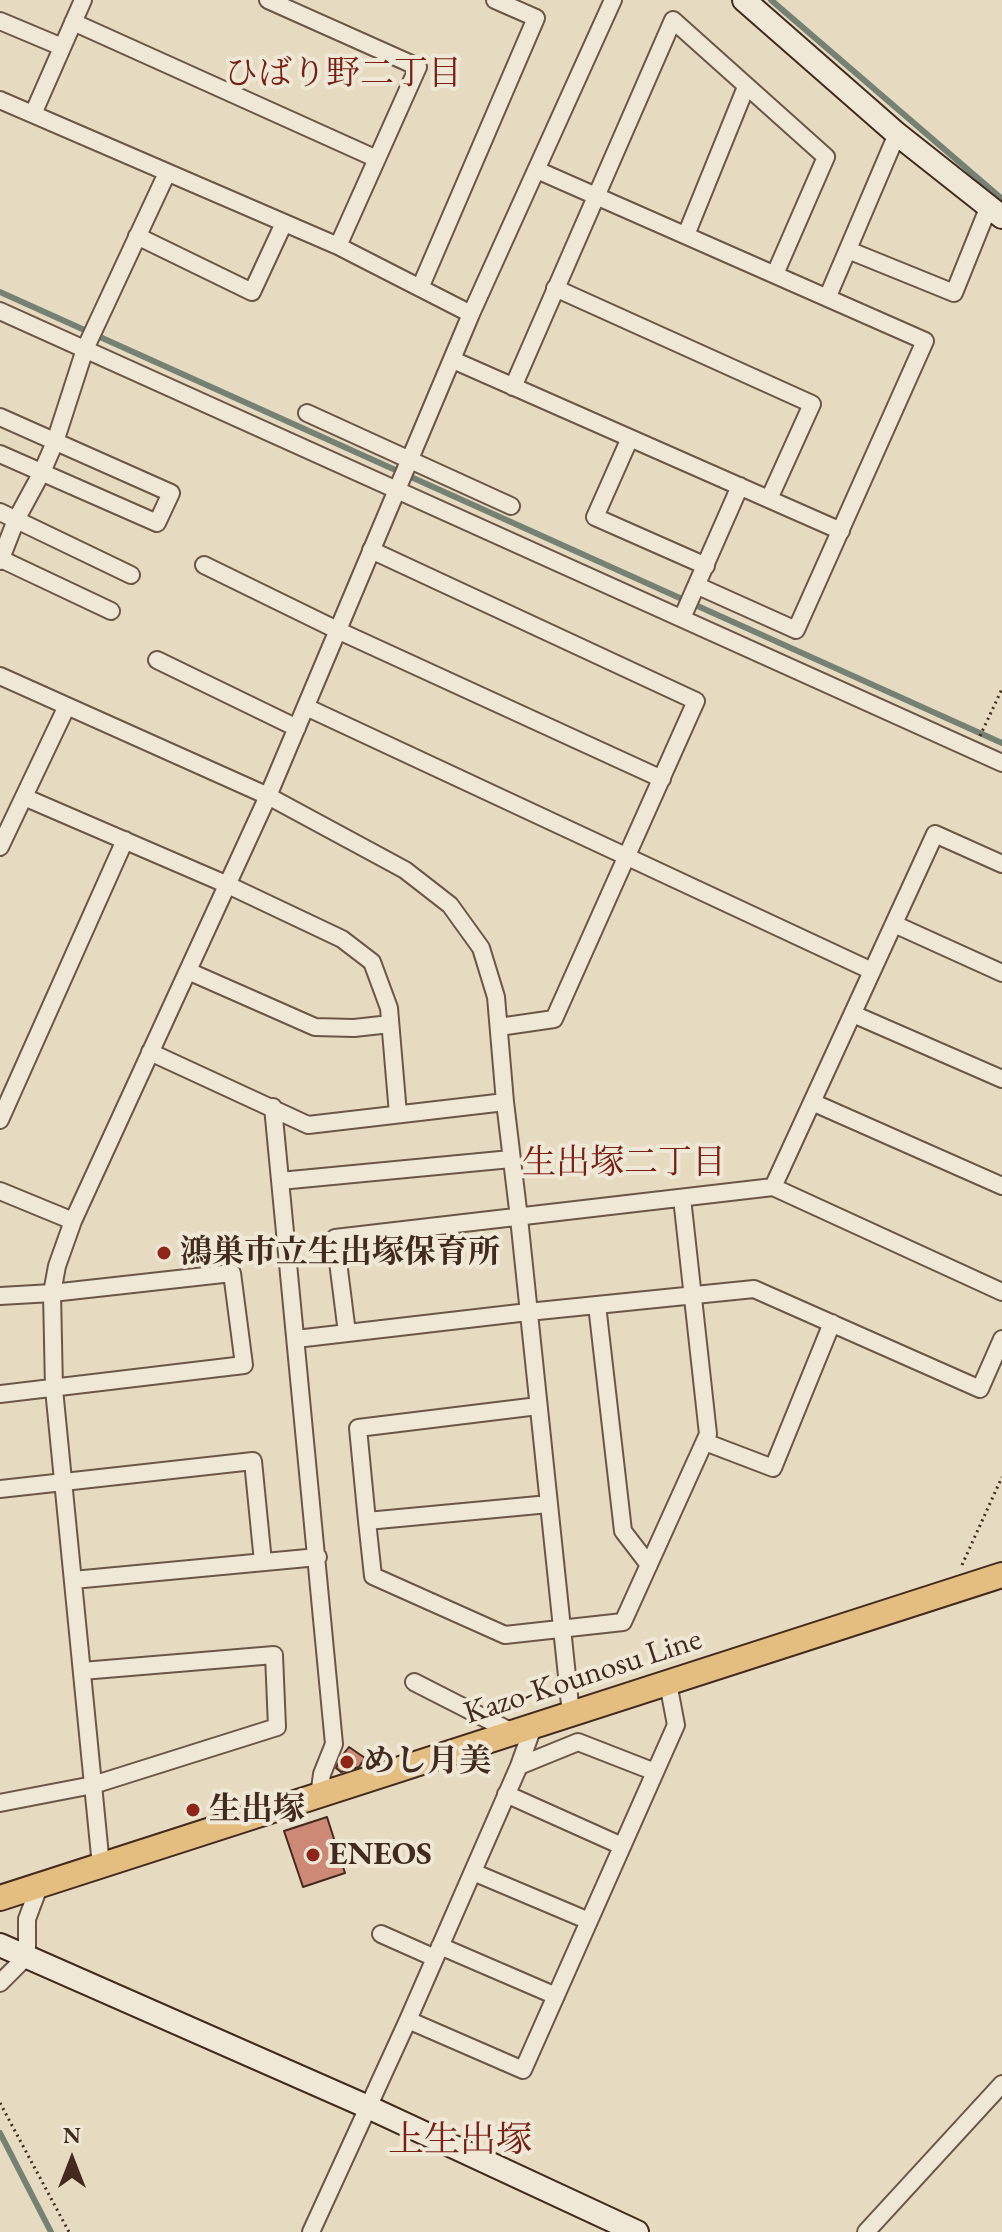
<!DOCTYPE html>
<meta charset="utf-8">
<style>
body{margin:0}
#map{position:relative;width:1002px;height:2232px;overflow:hidden;background:#e6dbc1;font-family:"EB Garamond",serif}
canvas{display:block}
.north{position:absolute;left:32px;top:2120px;width:80px;height:80px;-webkit-text-stroke:6px #efe8d7;paint-order:stroke;rotate:0deg;font-size:22px;font-weight:700;line-height:32px;text-align:center;color:#432a1e}
.north::after{content:'';display:block;margin:auto;width:28px;height:36px;background:#432a1e;clip-path:polygon(50% 0,100% 100%,50% 72%,0 100%)}
</style>
<div id="map">
<canvas width="1002" height="2232"></canvas>
<div class="north">N</div>
</div>
<script>
const ctx = document.querySelector('canvas').getContext('2d');
ctx.lineJoin = 'round';
function strokePath(path, color, width, dash) {
  ctx.strokeStyle = color;
  ctx.lineWidth = width;
  ctx.lineCap = dash ? 'butt' : 'round';
  ctx.setLineDash(dash || []);
  ctx.stroke(path);
}
function fill(path, color) {
  ctx.fillStyle = color;
  ctx.fill(path, 'evenodd');
}
function label(font, color, halo, rows, align = 'center') {
  ctx.font = font + ' "EB Garamond","Noto Serif JP",serif';
  ctx.lineWidth = 8;
  ctx.setLineDash([]);
  ctx.textBaseline = 'middle';
  ctx.strokeStyle = halo;
  ctx.fillStyle = color;
  for (const [text, x, y, turn = 0] of rows) {
    ctx.save();
    ctx.translate(x, y);
    ctx.rotate((+turn || 0) * Math.PI / 180);
    ctx.textAlign = isNaN(turn) ? turn : align;
    if (halo) ctx.strokeText(text, 0, 0);
    ctx.fillText(text, 0, 0);
    ctx.restore();
  }
}
const stream = new Path2D(`
 M771,0L1002,199
 M0,292L1002,743
 M0,2133L51,2232`);
const building = new Path2D(`
 M349,1747L365,1758L359,1767L341,1772L336,1768L341,1757Z
 M327,1817L345,1873L303,1887L284,1831Z`);
const path = new Path2D(`
 M980,736L1002,689
 M962,1565L1002,1477
 M0,2103L69,2232`);
const street = new Path2D(`
 M268,0L418,67L338,246
 M0,21L62,47
 M73,22L377,159
 M0,100L338,246L471,314
 M33,114L83,0
 M537,170L925,341L796,630L698,586
 M686,235L746,87
 M137,236L252,292L284,223
 M848,250L954,293L989,206
 M420,288L536,18L495,0
 M555,288L812,404L769,499
 M828,296L897,134
 M0,311L1002,763
 M453,360L841,531
 M513,387L673,20L826,157L775,274
 M307,413L511,506
 M0,417L171,493L157,523L0,454
 M630,438L595,517L706,566
 M0,512L131,575
 M371,550L696,701L554,1019L499,1027
 M1,559L111,611
 M0,561L16,520L42,472L55,442L85,349L167,173
 M204,565L337,630L662,779
 M682,618L740,486
 M157,660L297,728
 M0,676L268,796L405,870L450,905L481,948L496,997L505,1102L519,1218L571,1714
 M306,707L872,971
 M24,797L228,885L342,939L372,962L389,1008L398,1114
 M0,847L67,706
 M894,924L1002,973
 M188,971L315,1027L354,1028L390,1024
 M853,1014L1002,1079
 M150,1052L308,1125L505,1102
 M812,1102L1002,1186
 M273,1107L334,1744L322,1774L319,1796
 M0,1120L125,840
 M280,1181L511,1159
 M773,1187L935,834L1002,864
 M0,1191L73,1221
 M0,1296L52,1293L232,1273L244,1365L0,1394
 M597,1305L623,1531L649,1565
 M347,1333L335,1238L773,1187L1002,1292
 M296,1339L528,1312L754,1289L980,1389L1002,1339
 M538,1406L358,1428L367,1521L549,1504
 M705,1442L773,1468L832,1323
 M0,1489L253,1461L263,1562
 M367,1521L373,1576L505,1635L623,1622L708,1434L682,1198
 M73,1580L318,1557
 M414,1682L514,1733
 M519,1766L578,1742L655,1772
 M506,1794L622,1846
 M0,1803L93,1785L277,1727L274,1655L82,1671
 M101,1866L54,1389L52,1293L57,1266L73,1221L268,796L471,314L613,0
 M473,1872L589,1921
 M381,1934L435,1958
 M440,1946L556,1996
 M0,1983L27,1956V1919L39,1887
 M408,2020L523,2070L676,1725L668,1683
 M311,2232L408,2020L519,1766L533,1727
 M866,2232L1002,2084`);
const secondary = new Path2D(`
 M744,0L897,134L1002,217
 M0,1945L368,2107L637,2232`);
const primary = new Path2D(`
 M0,1898L1002,1575`);
const markers = [
 [164,1253,8,"#8f2418"],
 [347,1762,8,"#8f2418"],
 [193,1810,8,"#8f2418"],
 [313,1855,8,"#8f2418"]
];
const poiNames = [
 ["鴻巣市立生出塚保育所",180,1253],
 ["めし月美",363,1762],
 ["生出塚",209,1810],
 ["ENEOS",329,1855]
];
const streetNames = [
 ["Kazo-Kounosu Line",583,1677,-18]
];
const neighbourhoodNames = [
 ["ひばり野二丁目",343,75],
 ["生出塚二丁目",624,1164]
];
const quarterNames = [
 ["上生出塚",460,2141]
];
strokePath(stream, '#758273', 6);
fill(building, '#ce8976');
strokePath(building, '#432a1e', 2);
strokePath(street, '#6c5647', 20);
strokePath(secondary, '#432a1e', 26);
strokePath(primary, '#432a1e', 28);
strokePath(path, '#432a1e', 3, [2, 4]);
strokePath(street, '#efe8d7', 16);
strokePath(secondary, '#efe8d7', 22);
strokePath(primary, '#e3be80', 24);
for (const [x, y, r, color] of markers) {
  const dot = new Path2D();
  dot.arc(x, y, r, 0, 2 * Math.PI);
  ctx.fillStyle = color;
  ctx.fill(dot);
  strokePath(dot, '#efe8d7', 3);
}
label('bold 32px', '#432a1e', '#efe8d7', poiNames, 'left');
label('32px', '#432a1e', '#efe8d7', streetNames);
label('34px', '#7a1f14', '#efe8d7', neighbourhoodNames);
label('36px', '#7a1f14', '#efe8d7', quarterNames);
</script>
